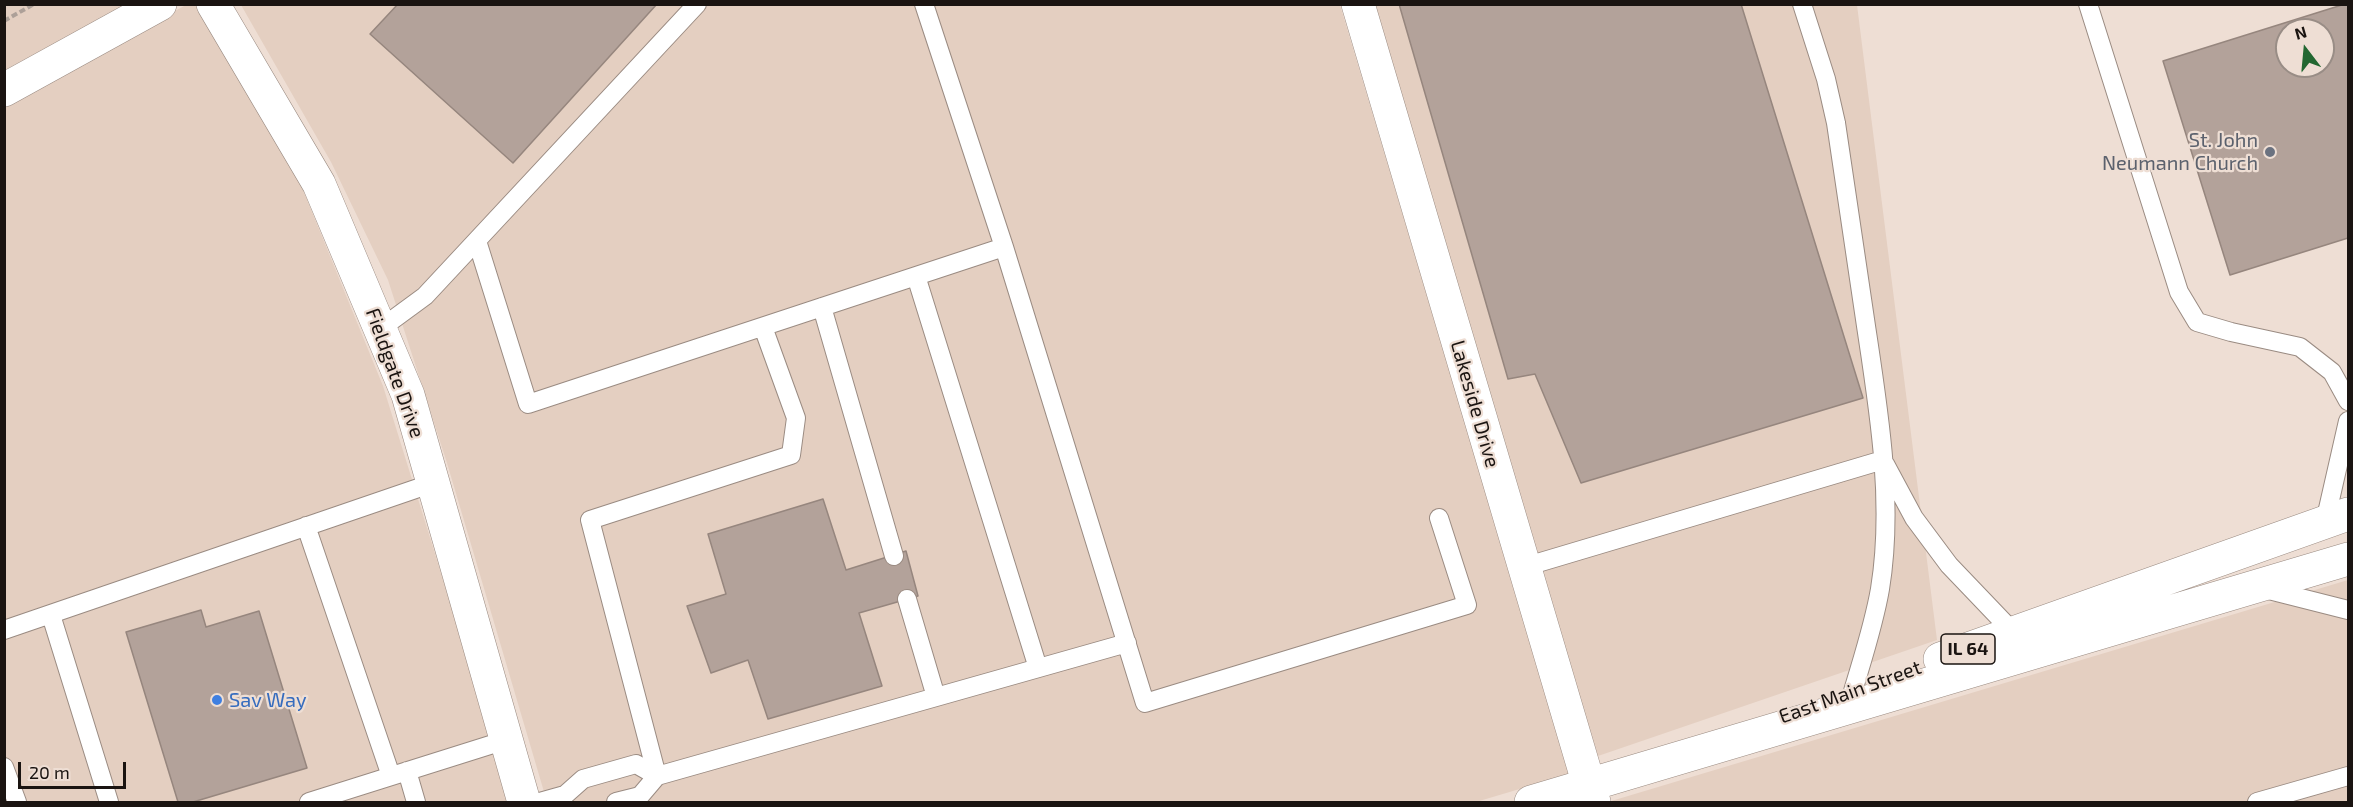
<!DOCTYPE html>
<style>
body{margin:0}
#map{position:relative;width:2353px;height:807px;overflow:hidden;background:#eeded4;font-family:"Exo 2",sans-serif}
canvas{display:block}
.frame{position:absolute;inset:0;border:6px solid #1a1411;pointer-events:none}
.north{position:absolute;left:2275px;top:18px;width:60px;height:60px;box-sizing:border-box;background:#eeded4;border:2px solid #998d86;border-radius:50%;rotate:344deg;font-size:16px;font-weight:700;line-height:24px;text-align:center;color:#1a1411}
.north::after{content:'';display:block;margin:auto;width:21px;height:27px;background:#236731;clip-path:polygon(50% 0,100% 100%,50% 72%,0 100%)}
.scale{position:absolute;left:18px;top:762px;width:108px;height:27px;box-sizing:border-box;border:3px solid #1a1411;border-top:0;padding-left:8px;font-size:18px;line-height:21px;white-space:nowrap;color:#1a1411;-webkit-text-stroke:4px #eeded4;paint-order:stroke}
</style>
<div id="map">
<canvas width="2353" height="807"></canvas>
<div class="frame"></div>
<div class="north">N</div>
<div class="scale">20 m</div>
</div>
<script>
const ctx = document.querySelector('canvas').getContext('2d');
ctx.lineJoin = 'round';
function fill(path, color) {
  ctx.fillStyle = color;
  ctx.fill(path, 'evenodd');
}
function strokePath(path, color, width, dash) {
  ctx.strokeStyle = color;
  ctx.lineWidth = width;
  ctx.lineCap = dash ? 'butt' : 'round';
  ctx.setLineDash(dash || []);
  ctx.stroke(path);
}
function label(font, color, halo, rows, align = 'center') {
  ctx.font = font + ' "Exo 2",sans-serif';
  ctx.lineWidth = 4.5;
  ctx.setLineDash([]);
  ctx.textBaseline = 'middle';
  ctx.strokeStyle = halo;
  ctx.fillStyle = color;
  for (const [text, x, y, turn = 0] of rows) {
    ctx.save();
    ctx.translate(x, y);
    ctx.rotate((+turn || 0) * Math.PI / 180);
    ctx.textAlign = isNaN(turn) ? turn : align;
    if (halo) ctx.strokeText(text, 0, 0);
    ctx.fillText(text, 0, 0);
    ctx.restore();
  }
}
const commercial = new Path2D(`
 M5,5H127L5,70Z
 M186,5H196L301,185L383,386L512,802H5L4,103Z
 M241,5H1340L1570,774L1476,802H547L447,463L388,280L331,162Z
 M1355,5H1857L1937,640L1598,756Z
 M2348,580V802H1608Z`);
const building = new Path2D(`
 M398,4H657L513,163L370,34Z
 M1399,4H1741L1863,398L1581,483L1535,374L1508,379Z
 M2345,4H2348V238L2230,275L2163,61ZM2287,30H2323V66H2287Z
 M823,499L846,570L906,551L918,596L859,613L882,686L768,719L748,660L711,673L687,606L726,594L708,534Z
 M201,610L206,627L259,611L307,768L193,802H178L126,632Z`);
const path = new Path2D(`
 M4,21L34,4`);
const service = new Path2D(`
 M924,4L1004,247L1145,703L1467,605L1439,518
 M1802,4L1826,79L1836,123C1846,191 1856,259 1866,326C1879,412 1894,503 1880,589C1874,624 1863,657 1853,691
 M2088,4L2179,292L2197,322L2231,332L2300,347L2332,372L2348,401
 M477,241L528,404L1004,247
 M916,276L1038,668
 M822,307L894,556
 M380,329L425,296L697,4
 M1885,464L1914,518L1949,565L2014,633
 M2325,522L2348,421
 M306,526L391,776
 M1524,567L1883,460
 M2265,589L2348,610
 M907,599L936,697
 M51,615L109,802
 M4,630L433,483
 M4,767L17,802
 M407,771L416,802
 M657,776L590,520L791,455L796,418L763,327
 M309,802L506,740
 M540,802L565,795L583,779L636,764L657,776
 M616,802L640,796L657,776L1127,643
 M2257,802L2348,776`);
const minor = new Path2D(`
 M213,4L319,184L408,395L524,802
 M1358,4L1594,802`);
const tertiary = new Path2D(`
 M4,90L160,4`);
const primary = new Path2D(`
 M1940,659L2348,514
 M1531,802L2348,559`);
const markers = [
 [2270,152,6,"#6b7280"],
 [217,700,6,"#3f7fe0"]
];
const shields = [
 [1968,649,54]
];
const shieldNames = [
 ["IL 64",1968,649]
];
const worshipNames = [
 ["St. John",2258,140],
 ["Neumann Church",2258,163]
];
const streetNames = [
 ["Fieldgate Drive",395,373,70],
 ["Lakeside Drive",1475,404,74],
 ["East Main Street",1850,692,-20]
];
const shopNames = [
 ["Sav Way",229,700]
];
fill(commercial, '#e4cfc1');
fill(building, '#b3a29a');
strokePath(building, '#96867e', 1.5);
strokePath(service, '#9a8b82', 20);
strokePath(minor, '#9a8b82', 34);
strokePath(tertiary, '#9a8b82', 34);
strokePath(primary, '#9a8b82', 34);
strokePath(path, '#ada098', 4, [6, 3]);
strokePath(service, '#fff', 18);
strokePath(minor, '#fff', 33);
strokePath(tertiary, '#fff', 33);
strokePath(primary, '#fff', 33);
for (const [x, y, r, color] of markers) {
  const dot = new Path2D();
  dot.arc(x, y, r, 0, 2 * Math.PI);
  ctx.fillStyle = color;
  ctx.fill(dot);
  strokePath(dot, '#eeded4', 2);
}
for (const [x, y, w] of shields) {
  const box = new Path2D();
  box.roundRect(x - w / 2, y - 15, w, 30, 4.5);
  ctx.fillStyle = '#eeded4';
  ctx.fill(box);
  strokePath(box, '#1a1411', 1.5);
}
label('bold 18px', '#1a1411', null, shieldNames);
label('20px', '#5b616d', '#eeded4', worshipNames, 'right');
label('20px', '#1a1411', '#eeded4', streetNames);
label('20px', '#366cbe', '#eeded4', shopNames, 'left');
</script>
